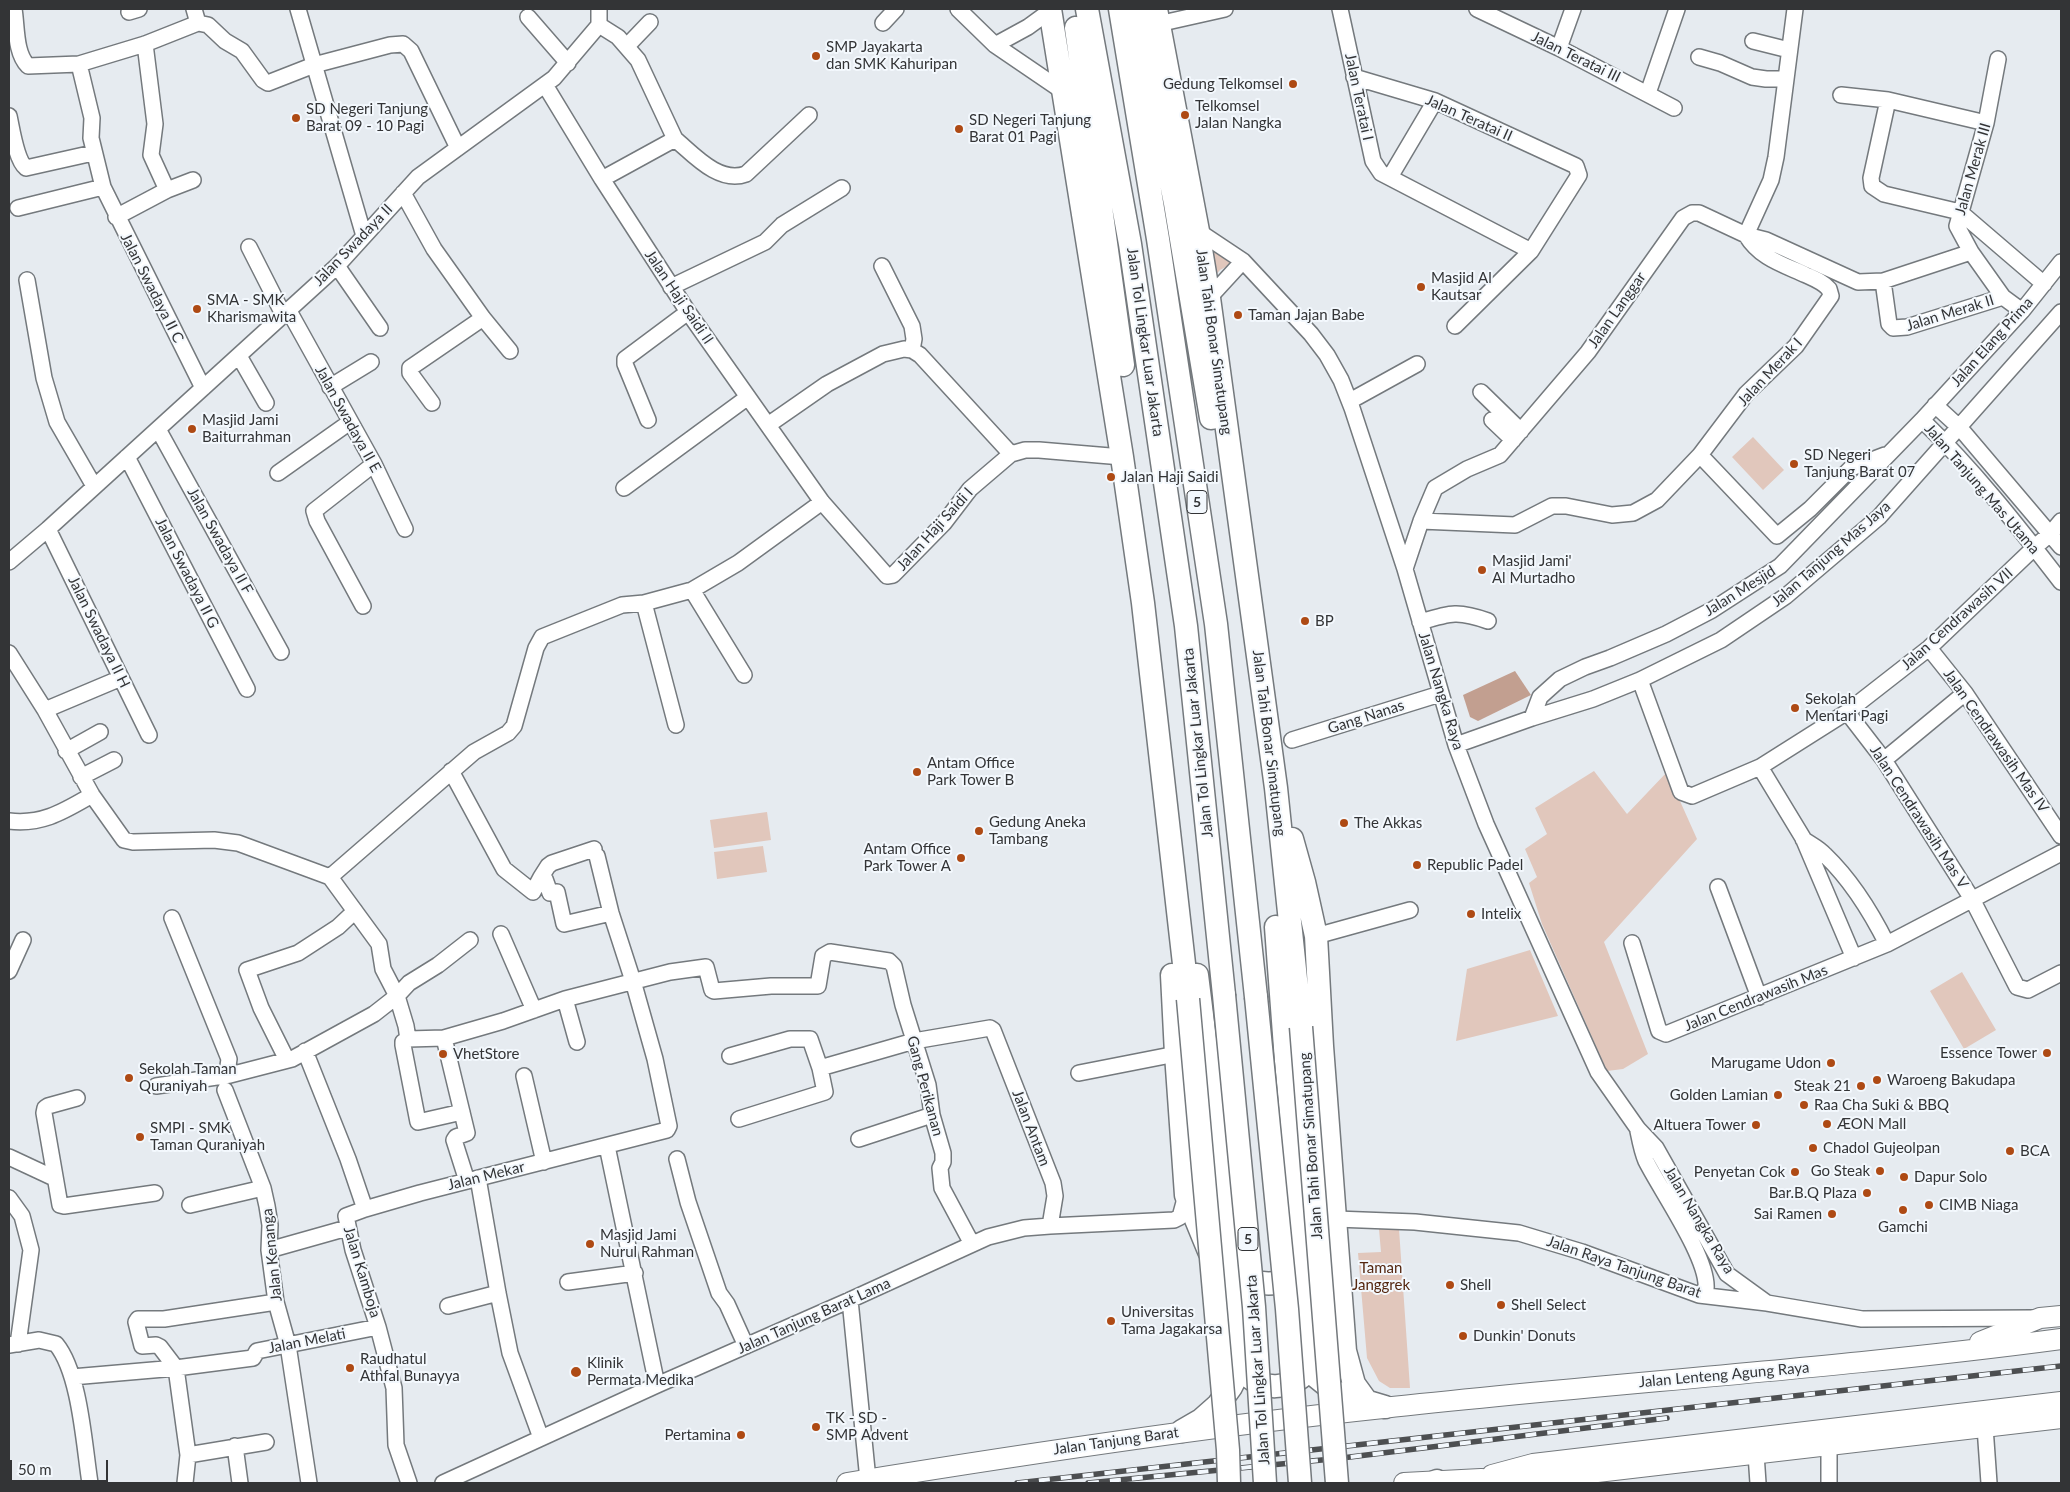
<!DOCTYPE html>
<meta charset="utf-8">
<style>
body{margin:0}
#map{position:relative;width:2070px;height:1492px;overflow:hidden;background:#e6ebf0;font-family:Lato,sans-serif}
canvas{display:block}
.frame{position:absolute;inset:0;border:10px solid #333436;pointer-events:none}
.scale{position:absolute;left:10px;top:1460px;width:98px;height:22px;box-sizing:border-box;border:2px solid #333436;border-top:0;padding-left:6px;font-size:15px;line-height:18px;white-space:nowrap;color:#333436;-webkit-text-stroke:4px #f3f8fd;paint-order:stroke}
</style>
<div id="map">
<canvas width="2070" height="1492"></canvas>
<div class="frame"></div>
<div class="scale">50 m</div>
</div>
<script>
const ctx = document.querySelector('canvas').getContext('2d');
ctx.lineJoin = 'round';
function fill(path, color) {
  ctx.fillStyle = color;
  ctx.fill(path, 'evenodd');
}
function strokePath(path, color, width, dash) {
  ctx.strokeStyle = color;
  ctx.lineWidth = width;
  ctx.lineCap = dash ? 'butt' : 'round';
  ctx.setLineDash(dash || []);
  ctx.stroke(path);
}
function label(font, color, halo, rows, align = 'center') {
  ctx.font = font + ' Lato,sans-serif';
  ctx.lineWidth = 4;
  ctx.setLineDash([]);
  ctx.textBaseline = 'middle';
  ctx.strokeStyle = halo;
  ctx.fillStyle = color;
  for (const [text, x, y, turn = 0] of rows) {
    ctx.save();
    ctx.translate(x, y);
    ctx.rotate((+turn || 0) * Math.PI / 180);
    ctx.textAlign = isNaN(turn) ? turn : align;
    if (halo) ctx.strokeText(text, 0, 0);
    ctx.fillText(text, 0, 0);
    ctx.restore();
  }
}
const green = new Path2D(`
 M1202,236L1233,263L1220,270L1212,279Z
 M1753,437L1784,470L1763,490L1732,457Z
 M1594,771L1627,814L1667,772L1697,839L1604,942L1648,1054L1623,1069L1607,1071L1542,924L1529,883L1537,877L1525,849L1547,834L1535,808Z
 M767,812L771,840L714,848L710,820Z
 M763,846L767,872L717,879L714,852Z
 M1530,950L1558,1016L1456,1041L1467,969Z
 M1962,972L1996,1030L1964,1049L1930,991Z
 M1379,1229H1399L1410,1388H1390L1379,1381L1367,1358L1358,1253L1381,1252Z`);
const water = new Path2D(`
 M1515,671L1531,695L1478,721L1470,717L1463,695Z`);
const minor = new Path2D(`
 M14,9C17,27 15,53 28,66L79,64
 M194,9L198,23L145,44L79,64L92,118L91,138L103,187L203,388
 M298,9L364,236
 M958,9L995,45L1064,92
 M1340,9L1373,161L1381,173L1531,251
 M1477,9L1559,48L1674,108
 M129,12L139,9
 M528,17L568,63
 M198,23L208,25L225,41L242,51L263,80L268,83L314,65L390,45L403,44L411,51L458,148
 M883,23L896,9
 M1158,24L1225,9
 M599,25L618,37L638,60L675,139
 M1753,41L1789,50
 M145,44L155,124L151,155L167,190
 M995,45L1028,27L1050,11
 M627,46L650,22
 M1559,48L1573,9
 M1699,57L1720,63L1752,77L1766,79H1786
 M1998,59L1986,123L1957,226L1971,252L2003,297
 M1354,77L1435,101L1576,166L1579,175L1531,251L1455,326
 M545,85L602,179L688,312L822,502L887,576L893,575L896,572L944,523L970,489L1011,454L1025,450H1039L1122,457
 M1648,93L1677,9
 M1841,95L1888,100
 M9,116C12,129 16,160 26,168L93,153
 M1986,123L1888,100L1871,178L1872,186L1884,194L1960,212L2044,284
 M1390,177L1435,101
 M602,179L675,139C694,155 719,184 746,174L809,115
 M403,193L434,249L483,318L510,351
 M18,208L103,187
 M116,217L167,190L193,180
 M1198,231L1243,261L1311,334L1327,355L1341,380L1352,408L1405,569L1456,745L1486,824L1598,1072L1638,1129L1656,1148L1727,1274L1767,1303
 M1746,235L1766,240L1858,282L1883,281L1971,252
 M249,247L284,316
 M337,266L380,328
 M882,266L912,326L914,339L912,350
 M27,280L44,378L57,422L94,486
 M1883,281L1889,324L1893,328L1907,327L2003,297L2022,311
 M671,287L765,242L782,225L842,188
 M1209,298L1243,261
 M289,311L374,464L405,529
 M239,356L266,403
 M330,387L371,362
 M1481,392L1521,431
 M1350,401L1417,364
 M432,403L410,373V368L483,318
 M1935,405L1960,428L2061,547
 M648,420L625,364V359L688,312
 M1492,420L1513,440
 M1922,420C1973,469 2018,526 2061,582
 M768,425L827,384L883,354L904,349L912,350L920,355L1011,454
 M158,429L281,652
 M1700,455L1777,536L1810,509L1851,468L1885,455
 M127,457L247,689
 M278,473L350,422
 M624,488L748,397
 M1421,521L1515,525L1552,506H1566L1612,515L1633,513L1657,500L1700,455L1746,394L1796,346L1831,296L1829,289C1823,282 1815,279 1806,275C1782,264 1760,258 1746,235
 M48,529L149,735
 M9,562L48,529L337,266L418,177L554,78L599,25V9
 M1405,569L1421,521L1435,488L1467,469L1500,455L1588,352L1683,218L1692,213H1699L1746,235L1771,180L1776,157L1795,9
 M692,590L744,675
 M644,603L676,725
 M363,606L317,521L314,511L374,464
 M1420,622C1450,613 1458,610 1488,621
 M1929,648L1965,693L2061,836
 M9,653L45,710L92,795L124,840L133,842L214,840L238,843L330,877L474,752L508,733L514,726L536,648L542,637L622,605L644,603L692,590L738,563L822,502
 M1640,680L1681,792L1692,796L1760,767L1847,712L1929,648L2035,547L2051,533L2061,521
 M45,710L121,678
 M1847,712L1884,760L1972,899L2017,987L2028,990L2061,973
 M1532,718L1540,697L1560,679L1585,667L1610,658L1666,634L1712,610L1780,566L1922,420L2022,311L2061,262
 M1292,740L1440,694
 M1456,745L1532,718L1593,699L1640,680L1721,640L1786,596L1879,517L2061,312
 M66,751L100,732
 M1884,760L1965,693
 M1760,767L1803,838L1854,958
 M451,771L504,869L533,892L541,877
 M81,777L114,760
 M9,821C43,825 64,811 92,795
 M1803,839C1810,844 1819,848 1825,855C1851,880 1871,912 1887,944
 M594,849L552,863L548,866L541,877L545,879L550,893L557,892L564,924L611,913
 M330,877L379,944L383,969L397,996L406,1026L408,1039
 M1718,887L1759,997
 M172,918L229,1059L228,1066L230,1075
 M501,934L534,1010
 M1316,936L1410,910
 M1632,943L1659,1031L1666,1034L1887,944L2061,853
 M9,971L23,940
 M565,999L577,1042
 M444,1038L467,1133L456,1137L454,1140L467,1181
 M408,1039L444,1038L503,1021L565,999L670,972L706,967L712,990L714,991L771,986H818L823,956L830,952L889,961L894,966L903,1005L928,1085L932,1115L943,1153V1162L940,1168L942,1188L972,1244
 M408,1039L403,1042V1045L418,1122L462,1112
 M305,1051L348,1159L365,1209L346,1216L353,1250L378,1327L394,1388L396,1445L409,1483
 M730,1056L790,1039H810L820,1068L825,1092L739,1119
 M287,1060L261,1008L247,970L298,953L338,927L355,911
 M820,1068L914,1041L990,1028L993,1030L1053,1183L1055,1196L1050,1226
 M1079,1073L1176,1054
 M524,1076L544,1162
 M156,1086L230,1075L292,1059L374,1014L397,996L409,983L438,965L470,940
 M225,1090L263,1188L267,1206L270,1225L269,1250L276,1302L288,1345L309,1483
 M77,1098L48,1106L45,1108L44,1113L60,1205L64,1206L155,1193
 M1638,1131C1640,1141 1642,1152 1646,1161C1661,1191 1709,1259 1706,1289L1699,1295
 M859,1139L932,1115
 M607,1146L657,1385
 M9,1157L54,1178
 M677,1159L688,1202L719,1293L727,1304L746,1346
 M478,1178L498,1293L510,1353L541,1438
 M9,1198L22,1216L31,1250L18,1344
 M190,1205L263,1188
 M365,1209L420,1193L667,1130L669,1126L655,1059L633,981L611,913L597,856
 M1336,1219L1415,1222L1519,1233L1582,1252L1699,1295L1767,1303L1862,1319L2032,1318
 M269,1250L347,1228
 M568,1282L635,1273
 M850,1300L868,1480
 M448,1306L498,1293
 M9,1345L39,1340L56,1344C80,1373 84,1445 90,1483
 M176,1368L160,1347L156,1345L142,1346L136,1322L138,1319H164L276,1302
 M176,1368L188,1455L185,1483
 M72,1377L176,1368L253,1358L257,1351L378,1327
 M1985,1427L1989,1483
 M1829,1445V1483
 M235,1446L240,1483
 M1756,1454L1758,1483
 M188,1455L266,1442
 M443,1483L657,1385L850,1300L988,1237L1024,1228L1050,1226L1174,1220L1180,1217L1186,1195`);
const major = new Path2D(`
 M1980,1342L2040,1318L2061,1316
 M1492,1475L1533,1464L2061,1402
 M847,1483C1025,1454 1203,1427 1383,1408C1609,1383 1836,1369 2061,1339
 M1404,1483L1481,1479L1510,1482L1537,1479L2061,1418`);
const highway = new Path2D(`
 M1050,9L1122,457L1143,603L1188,999
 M1087,9L1130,244L1186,626L1224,995
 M1120,9L1158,239L1216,624L1256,997
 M1136,9L1175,203L1211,418
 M1156,9L1198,231L1209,298L1276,788L1301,1027
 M1076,28L1123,365
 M1292,839L1304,882L1316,936L1322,1046L1345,1351L1354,1384L1367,1402
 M1276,927L1286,1061L1304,1259L1309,1371L1335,1392L1385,1407
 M1172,975L1176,1054L1186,1195L1209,1251
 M1239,1268C1255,1289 1282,1288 1299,1269
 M1244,1372C1262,1392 1290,1390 1308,1371
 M1182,1431L1201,1420L1218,1405L1231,1387L1241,1367L1232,1254L1197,975
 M1432,1483L1437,1481`);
const rail = new Path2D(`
 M1017,1483L2061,1366
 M1088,1483L1342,1458L1667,1418`);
const highwayBridge = new Path2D(`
 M1224,995L1254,1307L1265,1483
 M1256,997L1287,1309L1300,1483
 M1188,999L1228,1450L1229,1483
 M1301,1027L1337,1483`);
const markers = [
 [816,56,5,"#ae4a14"],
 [1293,84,5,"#ae4a14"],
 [1185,115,5,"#ae4a14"],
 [296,118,5,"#ae4a14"],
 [959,129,5,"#ae4a14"],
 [1421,287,5,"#ae4a14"],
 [197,309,5,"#ae4a14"],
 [1238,315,5,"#ae4a14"],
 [192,429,5,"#ae4a14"],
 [1794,464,5,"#ae4a14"],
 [1111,477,5,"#ae4a14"],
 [1482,570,5,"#ae4a14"],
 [1305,621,5,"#ae4a14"],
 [1795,708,5,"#ae4a14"],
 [917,772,5,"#ae4a14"],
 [1344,823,5,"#ae4a14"],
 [979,831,5,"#ae4a14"],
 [961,858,5,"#ae4a14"],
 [1417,865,5,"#ae4a14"],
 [1471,914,5,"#ae4a14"],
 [2047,1053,5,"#ae4a14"],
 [443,1054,5,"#ae4a14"],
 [1831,1063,5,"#ae4a14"],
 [129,1078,5,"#ae4a14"],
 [1877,1080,5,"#ae4a14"],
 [1861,1086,5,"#ae4a14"],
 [1778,1095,5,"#ae4a14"],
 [1804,1105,5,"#ae4a14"],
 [1827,1124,5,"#ae4a14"],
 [1756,1125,5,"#ae4a14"],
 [140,1137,5,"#ae4a14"],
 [1813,1148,5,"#ae4a14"],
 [2010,1151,5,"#ae4a14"],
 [1880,1171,5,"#ae4a14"],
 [1795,1172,5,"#ae4a14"],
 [1904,1177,5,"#ae4a14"],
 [1867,1193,5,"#ae4a14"],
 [1929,1205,5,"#ae4a14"],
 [1903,1210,5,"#ae4a14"],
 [1832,1214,5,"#ae4a14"],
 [590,1244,5,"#ae4a14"],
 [1450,1285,5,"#ae4a14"],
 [1501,1305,5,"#ae4a14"],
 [1111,1321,5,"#ae4a14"],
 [1463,1336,5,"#ae4a14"],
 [350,1368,5,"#ae4a14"],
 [576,1372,6,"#ae4a14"],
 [816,1427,5,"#ae4a14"],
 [741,1435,5,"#ae4a14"]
];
const shields = [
 [1197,502,20],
 [1248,1239,20]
];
const shieldNames = [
 ["5",1197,502],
 ["5",1248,1239]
];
const poiNames = [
 ["SMP Jayakarta",826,47],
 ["dan SMK Kahuripan",826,64],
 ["Gedung Telkomsel",1283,84,"right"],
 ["Telkomsel",1195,106],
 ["Jalan Nangka",1195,123],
 ["SD Negeri Tanjung",306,109],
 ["Barat 09 - 10 Pagi",306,126],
 ["SD Negeri Tanjung",969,120],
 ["Barat 01 Pagi",969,137],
 ["Masjid Al",1431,278],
 ["Kautsar",1431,295],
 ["SMA - SMK",207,300],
 ["Kharismawita",207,317],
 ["Taman Jajan Babe",1248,315],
 ["Masjid Jami",202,420],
 ["Baiturrahman",202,437],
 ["SD Negeri",1804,455],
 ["Tanjung Barat 07",1804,472],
 ["Jalan Haji Saidi",1121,477],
 ["Masjid Jami'",1492,561],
 ["Al Murtadho",1492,578],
 ["BP",1315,621],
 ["Sekolah",1805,699],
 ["Mentari Pagi",1805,716],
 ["Antam Office",927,763],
 ["Park Tower B",927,780],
 ["Gedung Aneka",989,822],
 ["Tambang",989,839],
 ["The Akkas",1354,823],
 ["Antam Office",951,849,"right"],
 ["Park Tower A",951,866,"right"],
 ["Republic Padel",1427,865],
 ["Intelix",1481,914],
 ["Essence Tower",2037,1053,"right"],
 ["VhetStore",453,1054],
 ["Marugame Udon",1821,1063,"right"],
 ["Sekolah Taman",139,1069],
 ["Quraniyah",139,1086],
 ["Waroeng Bakudapa",1887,1080],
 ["Steak 21",1851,1086,"right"],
 ["Golden Lamian",1768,1095,"right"],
 ["Raa Cha Suki & BBQ",1814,1105],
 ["ÆON Mall",1837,1124],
 ["Altuera Tower",1746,1125,"right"],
 ["SMPI - SMK",150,1128],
 ["Taman Quraniyah",150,1145],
 ["Chadol Gujeolpan",1823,1148],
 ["BCA",2020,1151],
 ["Go Steak",1870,1171,"right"],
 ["Penyetan Cok",1785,1172,"right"],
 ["Dapur Solo",1914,1177],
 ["Bar.B.Q Plaza",1857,1193,"right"],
 ["CIMB Niaga",1939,1205],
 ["Sai Ramen",1822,1214,"right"],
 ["Gamchi",1903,1227,"center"],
 ["Masjid Jami",600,1235],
 ["Nurul Rahman",600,1252],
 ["Shell",1460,1285],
 ["Shell Select",1511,1305],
 ["Universitas",1121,1312],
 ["Tama Jagakarsa",1121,1329],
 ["Dunkin' Donuts",1473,1336],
 ["Raudhatul",360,1359],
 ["Athfal Bunayya",360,1376],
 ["Klinik",587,1363],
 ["Permata Medika",587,1380],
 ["TK - SD -",826,1418],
 ["SMP Advent",826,1435],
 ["Pertamina",731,1435,"right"]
];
const streetNames = [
 ["Jalan Teratai III",1576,57,26],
 ["Jalan Teratai I",1359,97,78],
 ["Jalan Teratai II",1469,118,24],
 ["Jalan Merak III",1973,169,-74],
 ["Jalan Swadaya II",353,245,-46],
 ["Jalan Swadaya II C",152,288,63],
 ["Jalan Haji Saidi II",679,297,56],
 ["Jalan Langgar",1617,310,-55],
 ["Jalan Merak II",1950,313,-17],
 ["Jalan Tol Lingkar Luar Jakarta",1145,342,82],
 ["Jalan Tahi Bonar Simatupang",1214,342,82],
 ["Jalan Elang Prima",1992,342,-48],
 ["Jalan Merak I",1770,372,-47],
 ["Jalan Swadaya II E",348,419,61],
 ["Jalan Tanjung Mas Utama",1982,489,49],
 ["Jalan Haji Saidi I",935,529,-48],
 ["Jalan Swadaya II F",220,541,61],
 ["Jalan Tanjung Mas Jaya",1831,554,-41],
 ["Jalan Swadaya II G",187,573,63],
 ["Jalan Mesjid",1740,591,-32],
 ["Jalan Cendrawasih VII",1957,619,-42],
 ["Jalan Swadaya II H",99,632,64],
 ["Jalan Nangka Raya",1441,691,73],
 ["Gang Nanas",1366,717,-18],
 ["Jalan Cendrawasih Mas IV",1996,741,55],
 ["Jalan Tol Lingkar Luar Jakarta",1198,743,-96],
 ["Jalan Tahi Bonar Simatupang",1269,743,83],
 ["Jalan Cendrawasih Mas V",1919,817,57],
 ["Jalan Cendrawasih Mas",1756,998,-22],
 ["Gang Perikanan",925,1086,75],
 ["Jalan Antam",1031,1128,69],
 ["Jalan Tahi Bonar Simatupang",1311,1146,-94],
 ["Jalan Mekar",486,1176,-14],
 ["Jalan Nangka Raya",1699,1220,59],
 ["Jalan Kenanga",272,1255,-96],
 ["Jalan Raya Tanjung Barat",1624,1267,19],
 ["Jalan Kamboja",362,1272,73],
 ["Jalan Tanjung Barat Lama",814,1316,-24],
 ["Jalan Melati",307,1341,-11],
 ["Jalan Tol Lingkar Luar Jakarta",1258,1370,-94],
 ["Jalan Lenteng Agung Raya",1724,1375,-5],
 ["Jalan Tanjung Barat",1116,1441,-8]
];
const parkNames = [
 ["Taman",1381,1268],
 ["Janggrek",1381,1285]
];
fill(green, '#e1c7bc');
fill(water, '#c29f90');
strokePath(minor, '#74797d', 18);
strokePath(major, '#74797d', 22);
strokePath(highway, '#74797d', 25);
strokePath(minor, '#fff', 15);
strokePath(major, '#fff', 20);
strokePath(highway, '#fff', 22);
strokePath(rail, '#4d4f51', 5.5);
strokePath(rail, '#f3f8fd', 4, [11]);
strokePath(highwayBridge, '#74797d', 25, []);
strokePath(highwayBridge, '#fff', 22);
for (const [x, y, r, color] of markers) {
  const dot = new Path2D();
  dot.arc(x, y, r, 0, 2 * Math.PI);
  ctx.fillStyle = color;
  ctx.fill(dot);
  strokePath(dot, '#f3f8fd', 2);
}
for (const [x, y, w] of shields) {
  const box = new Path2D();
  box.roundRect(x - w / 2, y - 11.5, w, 23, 4);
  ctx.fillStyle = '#f3f8fd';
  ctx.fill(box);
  strokePath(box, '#333436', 1);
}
label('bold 14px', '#333436', null, shieldNames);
label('15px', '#333436', '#f3f8fd', poiNames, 'left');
label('15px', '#333436', '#f3f8fd', streetNames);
label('15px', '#552710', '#f3f8fd', parkNames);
</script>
